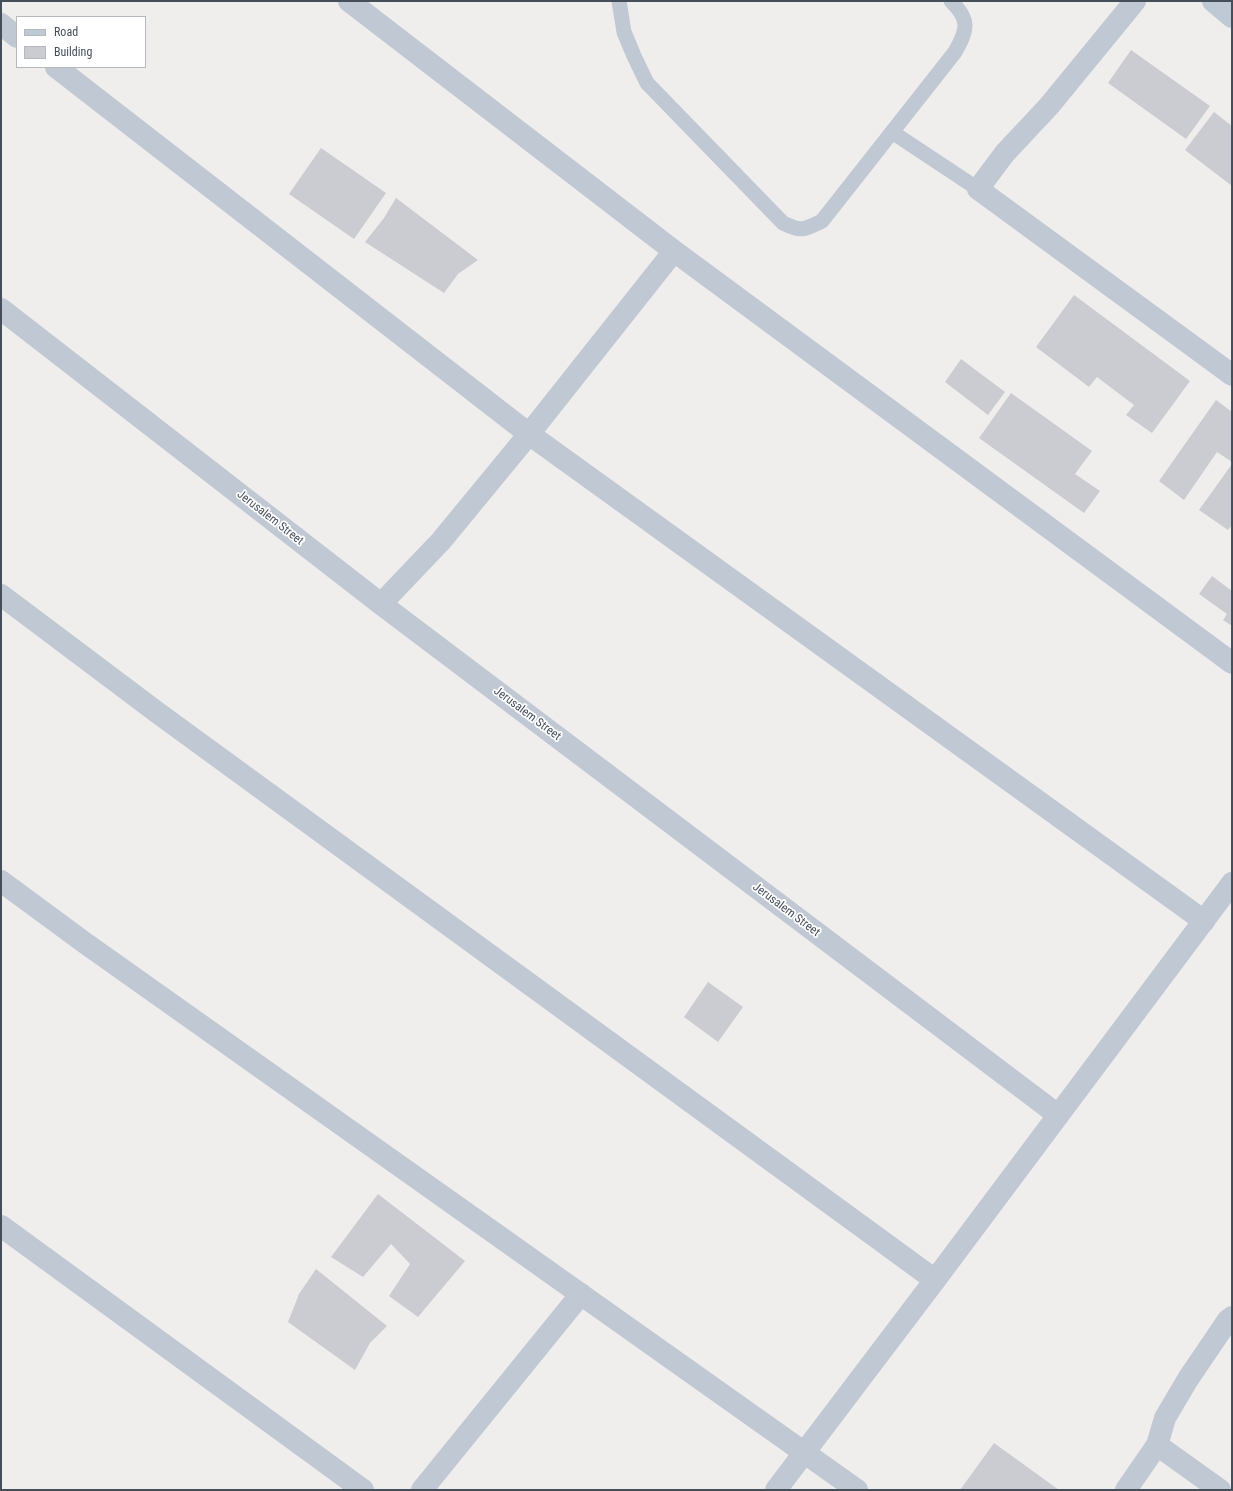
<!DOCTYPE html>
<style>
body{margin:0}
#map{position:relative;width:1233px;height:1491px;overflow:hidden;background:#f0eded;font-family:"Roboto Condensed",sans-serif}
canvas{display:block}
.frame{position:absolute;inset:0;border:2px solid #454f5a;pointer-events:none}
.legend{position:absolute;left:16px;top:16px;width:130px;height:52px;box-sizing:border-box;background:#fff;border:1px solid #b5b9bd;margin:0;padding:5px 7px;list-style:none;font-size:12px;color:#454f5a}
.legend li{display:flex;align-items:center;gap:8px;height:20px}
.legend b{width:20px;border:1px solid #b5b9bd}
</style>
<div id="map">
<canvas width="1233" height="1491"></canvas>
<div class="frame"></div>
<ul class="legend">
<li><b style="height:5px;background:#bfc9d6"></b>Road</li>
<li><b style="height:11px;background:#caccd2"></b>Building</li>
</ul>
</div>
<script>
const ctx = document.querySelector('canvas').getContext('2d');
ctx.lineJoin = 'round';
function fill(path, color) {
  ctx.fillStyle = color;
  ctx.fill(path, 'evenodd');
}
function strokePath(path, color, width, dash) {
  ctx.strokeStyle = color;
  ctx.lineWidth = width;
  ctx.lineCap = dash ? 'butt' : 'round';
  ctx.setLineDash(dash || []);
  ctx.stroke(path);
}
function label(font, color, halo, rows, align = 'center') {
  ctx.font = font + ' "Roboto Condensed",sans-serif';
  ctx.lineWidth = 3.5;
  ctx.setLineDash([]);
  ctx.textBaseline = 'middle';
  ctx.strokeStyle = halo;
  ctx.fillStyle = color;
  for (const [text, x, y, turn = 0] of rows) {
    ctx.save();
    ctx.translate(x, y);
    ctx.rotate((+turn || 0) * Math.PI / 180);
    ctx.textAlign = isNaN(turn) ? turn : align;
    if (halo) ctx.strokeText(text, 0, 0);
    ctx.fillText(text, 0, 0);
    ctx.restore();
  }
}
const building = new Path2D(`
 M1131,50L1210,106L1186,139L1108,83Z
 M1214,112L1232,126V186L1185,150Z
 M321,148L386,193L354,239L289,194Z
 M396,198L478,260L458,274L444,293L365,242L384,218Z
 M1074,295L1190,381L1152,433L1126,415L1134,405L1097,377L1089,387L1036,347Z
 M961,359L1005,392L988,415L945,382Z
 M1011,393L1092,451L1075,474L1100,491L1084,513L979,438Z
 M1216,400L1232,412V462L1217,452L1184,500L1159,481Z
 M1232,464V525L1228,530L1199,510Z
 M1212,576L1232,591V626L1223,620L1227,614L1199,594Z
 M708,982L743,1007L718,1042L684,1017Z
 M378,1194L465,1261L418,1317L389,1296L410,1264L391,1244L363,1277L331,1257Z
 M316,1269L387,1326L370,1343L355,1370L288,1322L299,1294Z
 M994,1443L1059,1490H960Z`);
const service = new Path2D(`
 M619,1L624,32L634,56L647,83L783,223C801,232 804,230 822,221L955,52C968,29 970,20 951,1
 M892,132L978,189`);
const minor = new Path2D(`
 M349,1L674,251L1232,663
 M1135,1L1049,106L1005,153L978,189L1232,375
 M1,24L17,37
 M56,67L529,434L1204,921
 M1,309L381,604L1058,1115
 M1,595L158,713L935,1280
 M381,604L441,541L529,434L674,251
 M1,881L85,943L857,1490
 M1,1226L363,1490
 M1157,1445L1220,1490
 M422,1490L581,1294
 M1126,1490L1157,1445L1165,1418L1188,1379L1228,1320L1232,1317`);
const tertiary = new Path2D(`
 M776,1490L935,1280L1232,883`);
const secondary = new Path2D(`
 M1213,1L1232,17`);
const streetNames = [
 ["Jerusalem Street",270,518,38],
 ["Jerusalem Street",527,714,37],
 ["Jerusalem Street",786,910,37]
];
fill(building, '#caccd2');
strokePath(service, '#c0c8d3', 15);
strokePath(minor, '#c0c8d3', 22);
strokePath(tertiary, '#c0c8d3', 22);
strokePath(secondary, '#bfc9d6', 22);
label('12px', '#454f5a', '#fff', streetNames);
</script>
